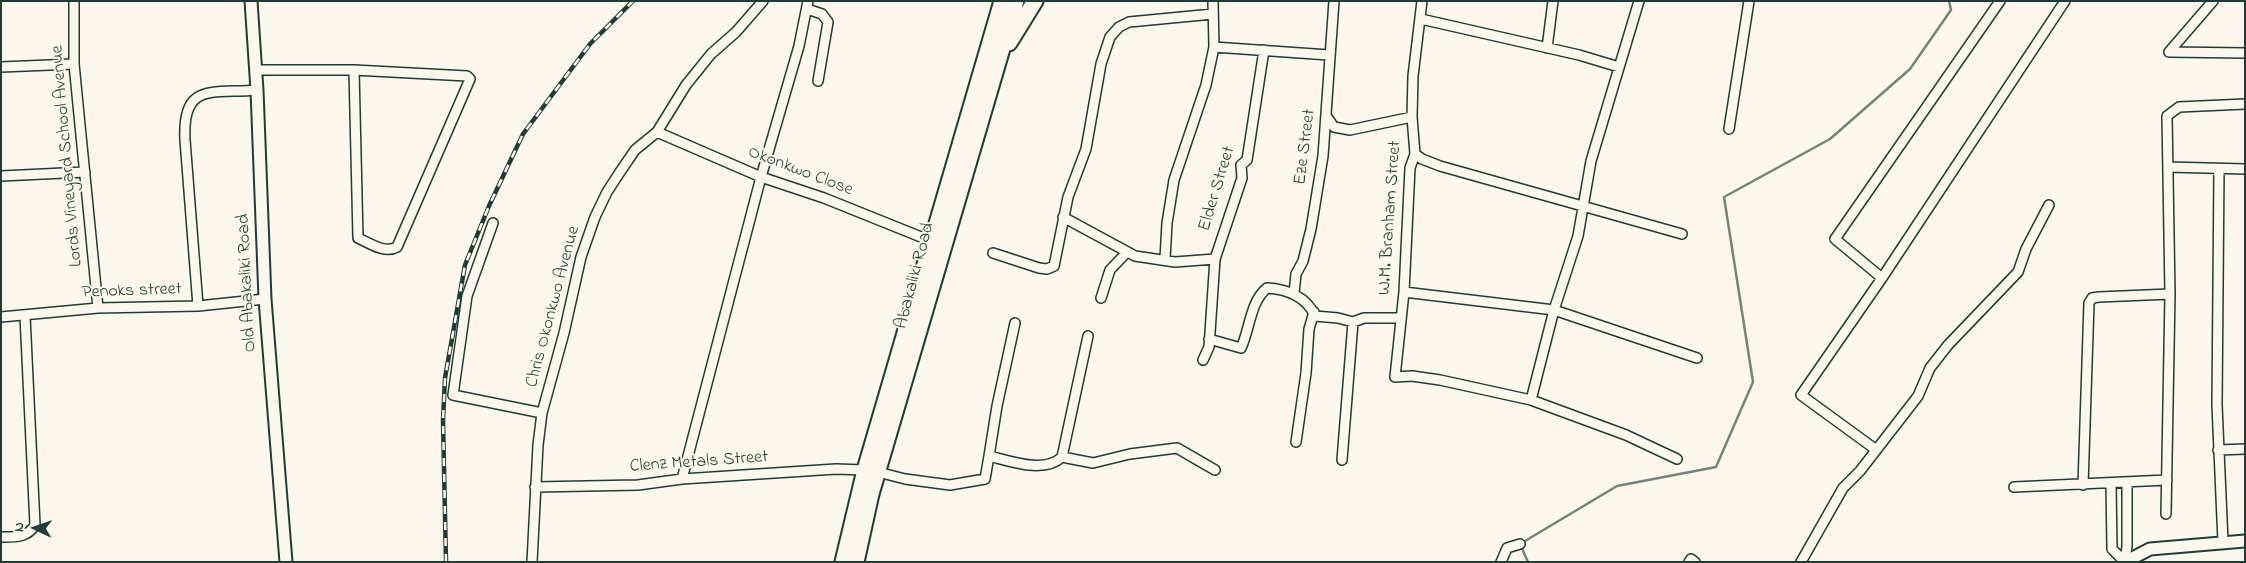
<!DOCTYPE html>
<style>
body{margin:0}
#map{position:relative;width:2246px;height:563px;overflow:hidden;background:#fbf7ec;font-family:"Indie Flower",sans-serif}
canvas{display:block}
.frame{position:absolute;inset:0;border:2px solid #1f3d34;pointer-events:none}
.north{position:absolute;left:10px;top:503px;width:50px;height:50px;-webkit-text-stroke:4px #fbf7ec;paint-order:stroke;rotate:273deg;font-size:14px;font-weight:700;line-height:20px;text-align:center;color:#1f3d34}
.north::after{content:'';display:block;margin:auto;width:18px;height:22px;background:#1f3d34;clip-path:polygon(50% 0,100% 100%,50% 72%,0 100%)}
</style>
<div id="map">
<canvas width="2246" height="563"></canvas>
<div class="frame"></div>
<div class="north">N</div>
</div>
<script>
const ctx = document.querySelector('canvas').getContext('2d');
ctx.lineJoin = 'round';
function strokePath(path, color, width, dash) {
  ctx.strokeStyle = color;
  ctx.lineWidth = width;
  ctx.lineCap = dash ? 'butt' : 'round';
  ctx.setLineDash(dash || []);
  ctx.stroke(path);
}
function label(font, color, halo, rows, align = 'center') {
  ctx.font = font + ' "Indie Flower",sans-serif';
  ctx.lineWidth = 4;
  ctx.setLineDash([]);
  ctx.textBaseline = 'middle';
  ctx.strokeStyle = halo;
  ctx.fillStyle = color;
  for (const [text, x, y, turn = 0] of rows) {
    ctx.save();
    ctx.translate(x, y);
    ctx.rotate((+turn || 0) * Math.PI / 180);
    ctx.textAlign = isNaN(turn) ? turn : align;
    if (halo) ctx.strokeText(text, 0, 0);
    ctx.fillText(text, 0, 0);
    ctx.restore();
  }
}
const stream = new Path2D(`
 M1528,562L1520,544L1617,486L1716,467L1753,382L1724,197L1830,139L1910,69L1951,10L1949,1`);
const street = new Path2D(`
 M74,1V64L98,308
 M1422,1L1413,76L1412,117L1415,154L1410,168L1404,292L1395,377L1412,376L1440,380L1531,400L1626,435L1677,459
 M2213,1L2169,52L2245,53
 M807,9L822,14L828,22L818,81
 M1421,19L1579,55L1619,67
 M1214,47L1329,55
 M1547,48L1553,1
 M1,67L74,64
 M256,70H354L467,76L470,79L397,247C385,254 369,243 358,238L354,70
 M1327,117L1334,127L1350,130L1412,117
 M1729,129L1749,1
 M657,132L761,177L824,198L931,241
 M1415,154L1422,159L1440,166L1682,234
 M2168,167L2245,169
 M2219,169L2217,405L2223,542
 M1,176L85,172
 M1063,217L1135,256L1175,262L1215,259
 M493,223L467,296L453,395L542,413
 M993,253L1039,268L1047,269L1054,266L1068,197L1086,149L1101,64L1110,37L1119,27L1129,22L1213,14
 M1165,259L1167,223L1174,180L1206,85L1214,47L1213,1
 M1882,278L1835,239L2000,1
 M1404,292L1554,310L1697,358
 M1294,293L1296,274L1303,261L1311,229L1323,156L1334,1
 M1101,298L1110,270L1127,252
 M198,306L185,140C182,82 211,94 257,90
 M1,317L98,308L198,306L265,299
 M1209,339L1241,348C1250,329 1250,302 1267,288C1287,289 1307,297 1315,316L1338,318L1353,322L1364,318H1400
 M1203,360L1209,347L1215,259L1242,178L1241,165L1247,160L1264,50
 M1531,400L1554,310L1578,236L1591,161L1639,1
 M1296,442L1306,373L1309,329L1314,312
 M1875,449L1801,395L1882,278L2065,1
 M2218,450L2245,449
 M989,456L997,406L1015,323
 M1062,457L1093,463L1130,454L1177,448L1215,470
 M1342,460L1353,322
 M878,472L905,479L950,485L985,479L989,456C1010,461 1044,474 1062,457L1088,336
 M682,479L761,177L799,46L808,1
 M2111,483L2112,549L2125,562
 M2083,485L2089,303L2092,298L2099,297L2170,294
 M535,487L638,485L682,479L836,469L865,470
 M2014,487L2167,480
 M2166,514L2170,294L2167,116L2179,107L2245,104
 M1,537C15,537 27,538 35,525L25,316
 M532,562L538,445L542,413L564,333L581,257L595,217L607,192L620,172L635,150L657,132L686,85L711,54L736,32L763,1
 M1501,562L1507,548L1520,544
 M1689,562L1691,559L1695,562
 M1801,562L1843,488L1860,471L1918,396L1930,368L1948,345L2018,272L2026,249L2049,205
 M2125,562L2127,546V483`);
const secondary = new Path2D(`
 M251,1L257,90L265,299L286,562
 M2125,562L2150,549L2245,541`);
const highway = new Path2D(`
 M1009,43L1035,1
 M843,562L865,470L1002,1
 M856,562L871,494L1016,1`);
const rail = new Path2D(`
 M446,562L443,420L445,378L465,265L489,206L523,134L590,44L633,1`);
const streetNames = [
 ["Eze Street",1306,147,-83],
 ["Lords Vineyard School Avenue",68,156,-95],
 ["Okonkwo Close",800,172,21],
 ["Elder Street",1218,189,-73],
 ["W.M. Branham Street",1391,218,-86],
 ["Abakaliki Road",916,276,-75],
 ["Old Abakaliki Road",248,283,-93],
 ["Penoks street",132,292,-2],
 ["Chris Okonkwo Avenue",554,307,-75],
 ["Clenz Metals Street",699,463,-4]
];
strokePath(stream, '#74847b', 2.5);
strokePath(street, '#1f3d34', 12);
strokePath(secondary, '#1f3d34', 15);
strokePath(highway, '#1f3d34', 19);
strokePath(street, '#fbf7ec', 9);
strokePath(secondary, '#fbf7ec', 11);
strokePath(highway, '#fbf7ec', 15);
strokePath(rail, '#1f3d34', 4.5);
strokePath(rail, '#fbf7ec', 2.5, [8]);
label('18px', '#1f3d34', '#fbf7ec', streetNames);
</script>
